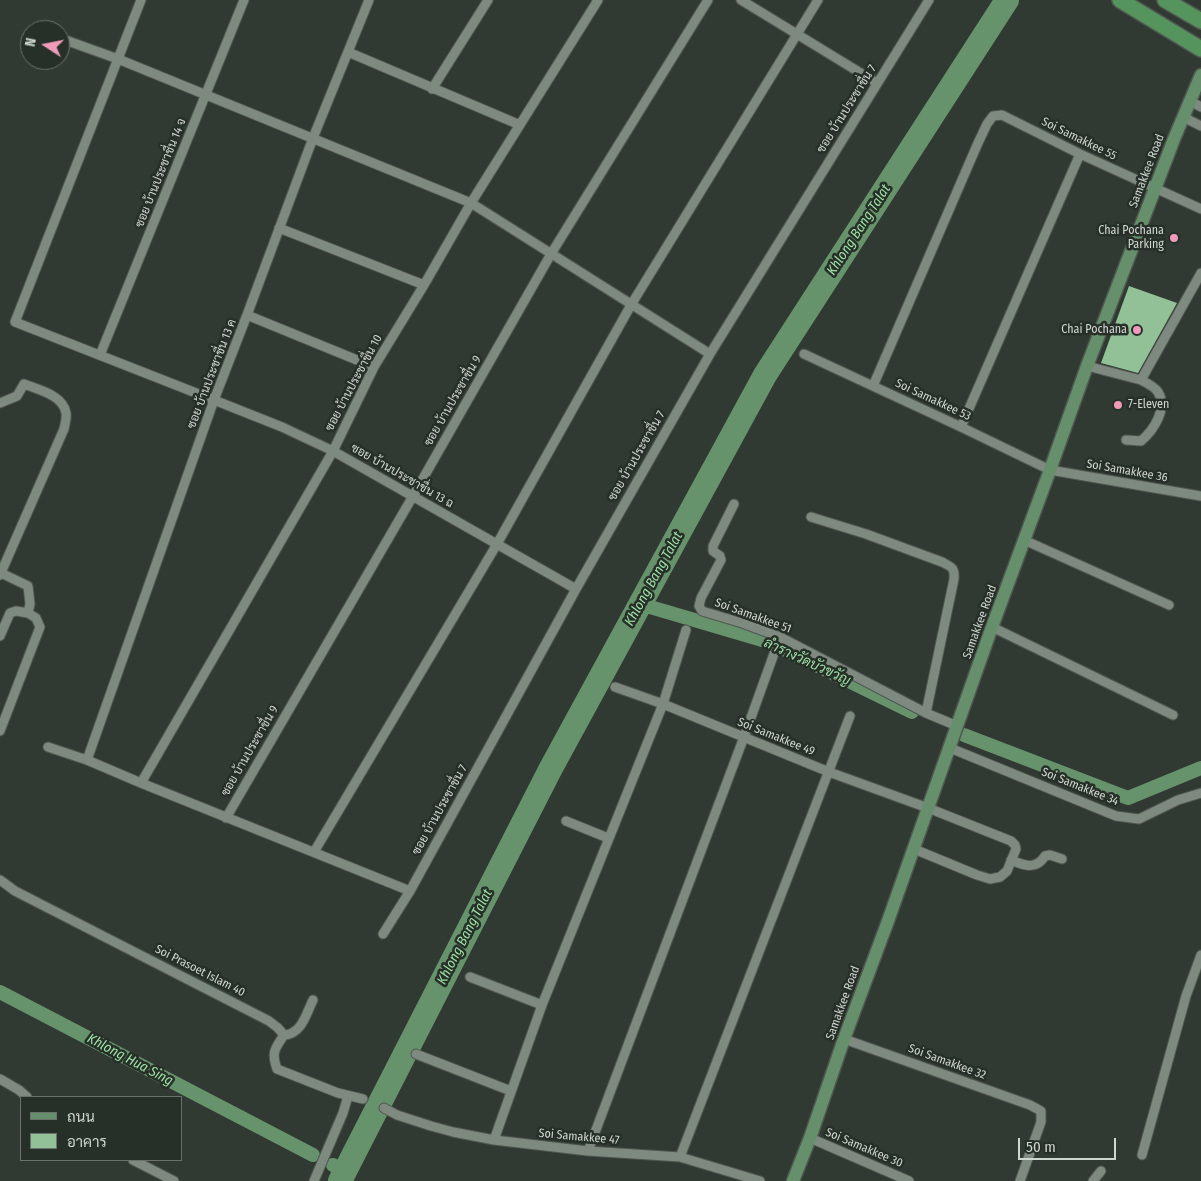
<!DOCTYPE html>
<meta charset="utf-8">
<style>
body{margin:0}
#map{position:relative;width:1201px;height:1181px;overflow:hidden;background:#313a32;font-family:"Fira Sans Condensed",Sarabun,sans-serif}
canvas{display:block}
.legend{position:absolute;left:20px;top:1096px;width:162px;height:65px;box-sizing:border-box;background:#273028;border:1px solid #6a726b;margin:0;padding:6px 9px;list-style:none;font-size:15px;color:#cfd5cf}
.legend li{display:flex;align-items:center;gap:10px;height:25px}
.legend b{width:25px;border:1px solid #6a726b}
.north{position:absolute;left:20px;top:20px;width:50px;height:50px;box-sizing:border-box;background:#273028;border:1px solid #6a726b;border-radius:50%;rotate:281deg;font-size:14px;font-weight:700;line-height:20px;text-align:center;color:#cfd5cf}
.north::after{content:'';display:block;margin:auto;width:18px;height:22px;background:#ef9ab8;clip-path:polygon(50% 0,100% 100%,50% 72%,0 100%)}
.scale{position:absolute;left:1018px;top:1138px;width:98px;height:22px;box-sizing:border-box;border:2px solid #cfd5cf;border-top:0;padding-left:6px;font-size:15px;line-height:18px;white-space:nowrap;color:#cfd5cf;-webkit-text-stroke:4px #273028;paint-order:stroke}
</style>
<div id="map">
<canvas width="1201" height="1181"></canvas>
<ul class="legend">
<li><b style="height:6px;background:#65906b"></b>ถนน</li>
<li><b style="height:14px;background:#93c197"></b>อาคาร</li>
</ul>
<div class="north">N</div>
<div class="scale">50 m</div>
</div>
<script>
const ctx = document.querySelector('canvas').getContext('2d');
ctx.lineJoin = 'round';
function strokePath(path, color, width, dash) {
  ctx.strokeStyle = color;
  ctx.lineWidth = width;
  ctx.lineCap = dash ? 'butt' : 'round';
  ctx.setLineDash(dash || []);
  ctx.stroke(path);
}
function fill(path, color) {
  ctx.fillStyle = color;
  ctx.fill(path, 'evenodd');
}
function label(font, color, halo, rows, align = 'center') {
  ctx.font = font + ' "Fira Sans Condensed",Sarabun,sans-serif';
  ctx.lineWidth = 5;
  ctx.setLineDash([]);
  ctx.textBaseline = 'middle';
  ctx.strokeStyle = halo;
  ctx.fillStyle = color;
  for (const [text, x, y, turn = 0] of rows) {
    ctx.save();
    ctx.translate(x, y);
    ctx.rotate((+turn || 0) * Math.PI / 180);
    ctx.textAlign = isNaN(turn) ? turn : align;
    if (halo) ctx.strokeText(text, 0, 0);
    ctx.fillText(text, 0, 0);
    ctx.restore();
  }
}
const canal = new Path2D(`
 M640,604L769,642L912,712
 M964,735L1128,798L1201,768
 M0,992L313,1155
 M333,1165L345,1171`);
const river = new Path2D(`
 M340,1181L551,768L765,375L1007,0`);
const building = new Path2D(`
 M1129,286L1177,303L1138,373L1101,363Z`);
const minor = new Path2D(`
 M141,0L15,322L214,400L282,427L333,451L576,589
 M741,0L877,83
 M68,41L118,59L471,203L710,354
 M348,52L520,125
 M432,89L488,0
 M1190,101L1201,107
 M1183,117L1201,126
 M279,228L424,285
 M247,315L374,367
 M804,354L961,427L1050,470L1201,496
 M100,355L244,0
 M1087,366L1141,380L1201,273
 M873,386L978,143L987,124L993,116L1002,115L1080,154L1201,209
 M0,403L17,396L24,384C39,390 63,395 66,413C67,418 65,424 64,429L0,575
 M961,427L1080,154
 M1126,440L1141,441C1154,430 1168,408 1158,392C1155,387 1147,383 1141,380
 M734,504L713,546V551L720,556L721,560L701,598L699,606L702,611L742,623L780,637L926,713L957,726
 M811,517L866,534L942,562C951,567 955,567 954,579L926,713
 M1024,540L1169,605
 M992,627L1173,715
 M0,636L10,613L16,611L28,613
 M615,687L663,704L829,772L928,808L1011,841L1015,845L1016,849L1007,871L1000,877L990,879L977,875L914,849
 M0,731L40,627L36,618L28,613L30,604L28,586L1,573
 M48,747L87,760L141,783L410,891
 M950,748L1116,816L1139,819L1178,800L1201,793
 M87,760L214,400L247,315L313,138L369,0
 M141,783L333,451L374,367L424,285L471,203L598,0
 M226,818L413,496L551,254L708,0
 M566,821L608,838
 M314,852L497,544L631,305L818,0
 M1011,860C1025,866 1036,870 1045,856L1050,855L1062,859
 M0,880L15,891L269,1021L278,1028L284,1035C275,1049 271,1052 277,1069L338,1093L363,1099
 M383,934L410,891L576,589L710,354L929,0
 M470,977L542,1005
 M284,1035C302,1034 306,1014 313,1000
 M844,1039L1030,1105L1041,1111V1122L1020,1181
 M416,1054L511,1091
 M0,1079L19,1090L27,1097
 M384,1108L397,1115L431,1126L453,1132L494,1140L588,1151L680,1157L760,1181
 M810,1138L909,1181
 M494,1140L542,1005L663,704L686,630
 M588,1151L744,737L780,637
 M1142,1155L1186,996L1201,955
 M680,1157L850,716
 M133,1160L174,1181
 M314,1181L343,1113L348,1096
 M1093,1181L1101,1171`);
const major = new Path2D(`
 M793,1181L810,1138L844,1039L888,921L992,627L1050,470L1087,366L1174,139L1201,75`);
const highway = new Path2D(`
 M1120,0L1201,49
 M1165,0L1201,21`);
const markers = [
 [1174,238,5,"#ef9ab8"],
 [1137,330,5,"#ef9ab8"],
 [1118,405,5,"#ef9ab8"]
];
const streetNames = [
 ["ซอย บ้านประชาชื่น 7",847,109,-58],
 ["Soi Samakkee 55",1079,139,26],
 ["Samakkee Road",1147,171,-69],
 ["ซอย บ้านประชาชื่น 14 จ",161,173,-68],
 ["ซอย บ้านประชาชื่น 13 ค",212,374,-69],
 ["ซอย บ้านประชาชื่น 10",354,383,-62],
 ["Soi Samakkee 53",933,400,25],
 ["ซอย บ้านประชาชื่น 9",453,401,-60],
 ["ซอย บ้านประชาชื่น 7",637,456,-60],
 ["Soi Samakkee 36",1127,471,10],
 ["ซอย บ้านประชาชื่น 13 ฉ",402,476,30],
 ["Soi Samakkee 51",753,616,20],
 ["Samakkee Road",980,622,-70],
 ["Soi Samakkee 49",776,737,22],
 ["ซอย บ้านประชาชื่น 9",250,751,-60],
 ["Soi Samakkee 34",1080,787,22],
 ["ซอย บ้านประชาชื่น 7",440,810,-61],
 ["Soi Prasoet Islam 40",200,971,27],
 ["Samakkee Road",843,1003,-70],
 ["Soi Samakkee 32",947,1062,20],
 ["Soi Samakkee 47",579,1137,5],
 ["Soi Samakkee 30",864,1148,23]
];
const poiNames = [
 ["Chai Pochana",1164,231],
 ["Parking",1164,245],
 ["Chai Pochana",1127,330],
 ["7-Eleven",1128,405,"left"]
];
const waterNames = [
 ["Khlong Bang Talat",859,230,-57],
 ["Khlong Bang Talat",654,579,-61],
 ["ลำรางวัดบัวขวัญ",807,662,25],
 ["Khlong Bang Talat",465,937,-63],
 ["Khlong Hua Sing",130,1060,28]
];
strokePath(canal, '#67936c', 14);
strokePath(river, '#67936c', 24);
fill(building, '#93c197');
strokePath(minor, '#505750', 11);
strokePath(major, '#505750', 15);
strokePath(highway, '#505750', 18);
strokePath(minor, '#7e897f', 9);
strokePath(major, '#65906b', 12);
strokePath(highway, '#55945d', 15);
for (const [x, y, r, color] of markers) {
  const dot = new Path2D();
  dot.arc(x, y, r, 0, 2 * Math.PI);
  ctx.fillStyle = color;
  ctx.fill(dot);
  strokePath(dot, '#273028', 2);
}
label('12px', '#cfd5cf', '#273028', streetNames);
label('12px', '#cfd5cf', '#273028', poiNames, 'right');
label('italic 14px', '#9ddfa4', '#273028', waterNames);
</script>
